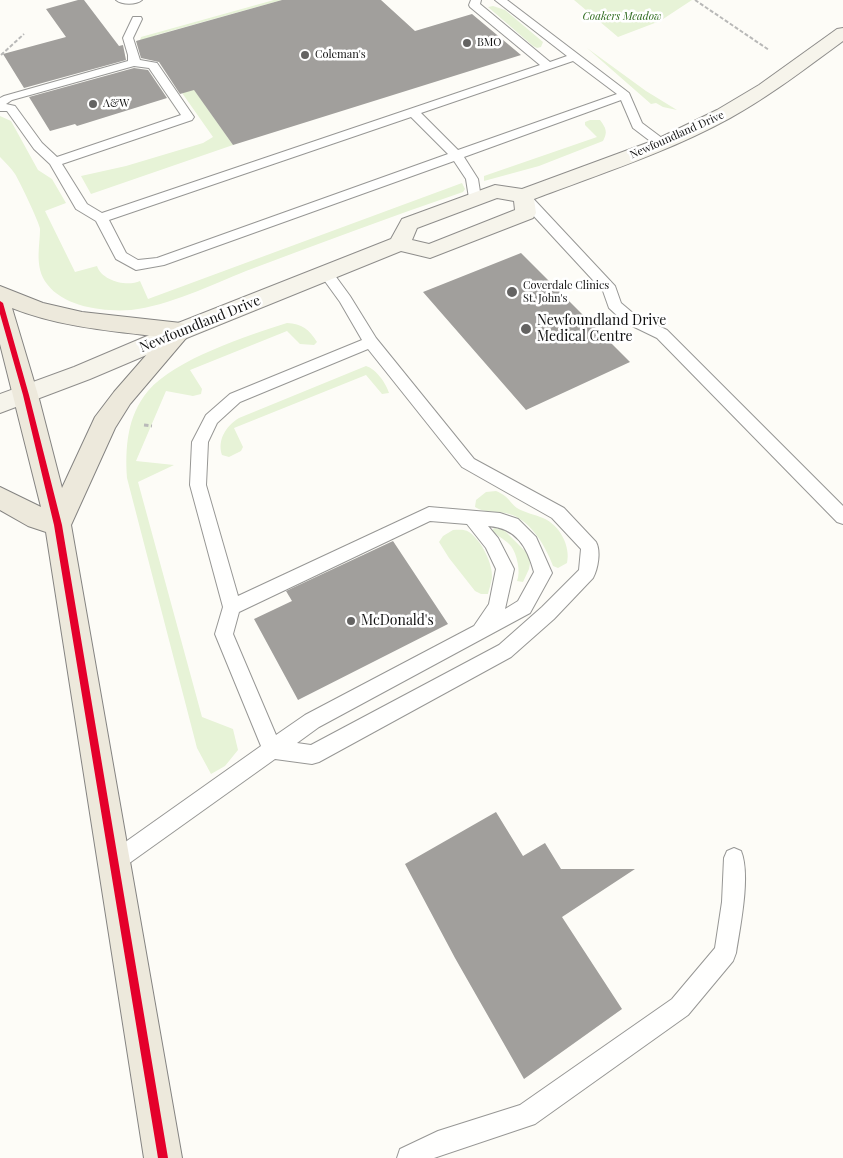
<!DOCTYPE html>
<style>
body{margin:0}
canvas{display:block;background:#fdfcf7}
</style>
<canvas width="843" height="1158"></canvas>
<script>
const ctx = document.querySelector('canvas').getContext('2d');
ctx.lineJoin = 'round';
function fill(path, color) {
  ctx.fillStyle = color;
  ctx.fill(path, 'evenodd');
}
function strokePath(path, color, width, dash) {
  ctx.strokeStyle = color;
  ctx.lineWidth = width;
  ctx.lineCap = dash ? 'butt' : 'round';
  ctx.setLineDash(dash || []);
  ctx.stroke(path);
}
function label(font, color, halo, rows, align = 'center') {
  ctx.font = font + ' "Playfair Display",serif';
  ctx.lineWidth = 5;
  ctx.setLineDash([]);
  ctx.textBaseline = 'middle';
  ctx.strokeStyle = halo;
  ctx.fillStyle = color;
  for (const [text, x, y, turn = 0] of rows) {
    ctx.save();
    ctx.translate(x, y);
    ctx.rotate((+turn || 0) * Math.PI / 180);
    ctx.textAlign = isNaN(turn) ? turn : align;
    if (halo) ctx.strokeText(text, 0, 0);
    ctx.fillText(text, 0, 0);
    ctx.restore();
  }
}
const green = new Path2D(`
 M274,0H282L156,35L233,145L91,194L81,176L126,166L203,143L213,137L161,63L139,44L141,37Z
 M574,0H692L660,21L618,37Z
 M493,6L505,10L543,42L541,47L537,48L533,46L488,7Z
 M587,48L646,91L677,110L663,107L656,103L651,104Z
 M0,116L11,121L38,170L52,179L66,203L45,211L75,272L97,266C102,281 127,287 140,281L148,299L462,183L465,189L463,192C390,217 318,244 246,271C211,285 168,306 131,310C104,312 64,307 47,284C34,267 40,247 40,229C40,224 19,180 15,174C11,168 5,162 0,157Z
 M590,120H600C606,128 608,132 603,141L539,166L484,181V176L597,137L585,125V122Z
 M287,323C302,324 309,329 317,342L314,345L300,344L287,331L190,370L202,389L201,394L193,396L166,391L136,461L174,465L138,482L202,717L233,729L238,750L225,766L211,774L197,748L127,478C125,448 127,416 148,391C175,359 247,336 287,323Z
 M366,366C376,369 386,383 389,393L382,394L366,375L234,428L243,447L241,451L229,457L222,455C217,440 226,426 239,418Z
 M496,491C510,497 508,501 517,508C525,513 534,514 543,518C560,525 571,547 567,563L558,568L553,566C545,545 529,517 505,513C494,511 485,513 475,507L476,500L486,492Z
 M494,528L504,530L531,557L529,569L523,582L517,581C521,572 517,554 511,546C507,541 498,536 492,531Z
 M453,530C459,530 464,529 469,532C482,541 493,564 492,578C491,584 489,589 488,594H481L475,591L449,558L439,542L443,536Z`);
const building = new Path2D(`
 M78,0H84L119,46L123,45L126,60L24,88L3,54L66,37L46,9Z
 M282,0H381L415,31L472,14L521,55L233,145L194,90L180,94L159,62L141,58L136,41Z
 M134,68L148,70L167,98L77,126L75,124L50,131L29,97Z
 M521,253L630,362L526,410L423,292Z
 M393,541L448,624L298,700L254,619L292,601L286,591Z
 M496,812L523,856L545,843L561,869H635L562,917L622,1009L524,1079L455,958L405,864Z`);
const pathFar1 = new Path2D(`
 M695,0L769,50
 M1,55L24,34`);
const path = new Path2D(`
 M144,425L152,426`);
const lane = new Path2D(`
 M116,0H142C136,5 122,5 116,0Z
 M471,0H481L480,4L550,62L567,56L495,0H507L629,93L642,123L666,141L668,144L666,147H658L633,128L621,100L464,157L478,179L481,198L480,201L475,202L469,198L466,179L454,161L164,265L136,270L116,259L96,221L76,209L50,164L34,149L7,111H0V98L4,96L128,61V55L123,38L133,17H141L142,19L133,38L140,60L157,63L194,117L192,120L62,164L87,204L102,213L540,65L470,7L469,5ZM573,61L617,94L458,150L421,113ZM134,66L149,68L181,115L57,157L42,143L15,106L6,104L12,100ZM411,117L448,154L157,258L138,260L126,253L109,220Z
 M523,192L528,193L615,286L621,303L634,314L667,330L843,506V524L837,522L657,338L624,322L609,308L603,291L518,199L517,196Z
 M326,268L331,270L350,296L376,338L474,459L564,508L596,542C601,551 598,569 593,578L554,619L511,657L319,762L312,764L275,759L121,869L114,872L107,869L104,862L107,855L261,746L215,634L223,607L190,485L192,442L206,415L230,394L362,340L340,302L319,273L321,270ZM368,349L462,467L552,518L581,549L579,570L542,607L499,645L311,745L297,743L319,727L530,613L552,573L536,537L518,519L500,513L429,507L238,596L206,485L208,442L217,423L240,402ZM430,521L467,524L486,548L496,569L489,604L474,626L305,715L276,735L233,634L239,612ZM488,526C517,528 527,547 534,572L518,601L505,609L514,569L498,538Z
 M734,848L741,851C751,875 740,927 736,953L733,961L688,1015L535,1124L434,1158H397L400,1149L438,1131L520,1105L672,999L715,948L722,902L724,858L727,851Z`);
const secondary = new Path2D(`
 M843,28V41C806,68 770,96 730,118C668,152 600,174 534,199L536,213L533,218L430,258L401,251L189,337L90,379L0,413V394L74,367L173,325L391,239L402,219L495,185L522,189L655,140L717,110L759,85L837,29ZM497,198L514,201L515,210L429,244L412,240L417,228Z`);
const primary = new Path2D(`
 M0,286L43,303L82,312L181,323L189,325L192,331L130,404L115,428L71,525L182,1158H144L46,532L28,526L0,510V487L41,507L0,344ZM12,308C60,327 111,331 162,337L114,392L95,417L62,488L38,395Z`);
const bus1 = new Path2D(`
 M0,301L3,303L29,395L62,525L168,1158H158L54,525L23,395L0,314Z`);
const markers = [
 [467,43,5,"#646362"],
 [305,55,5,"#646362"],
 [93,104,5,"#646362"],
 [512,292,6,"#646362"],
 [526,329,6,"#646362"],
 [351,621,5,"#646362"]
];
const farParknames = [
 ["Coakers Meadow",622,17]
];
const farPoinames = [
 ["BMO",477,43],
 ["Coleman's",315,55],
 ["A&W",103,104],
 ["Coverdale Clinics",523,286],
 ["St. John's",523,299]
];
const farStreetnames = [
 ["Newfoundland Drive",677,135,-24]
];
const poiNames = [
 ["Newfoundland Drive",537,321],
 ["Medical Centre",537,337],
 ["McDonald's",361,621]
];
const streetNames = [
 ["Newfoundland Drive",200,324,-22]
];
fill(green, '#e7f3d7');
fill(building, '#a19f9c');
strokePath(lane, '#979795', 2);
strokePath(secondary, '#8e8d8b', 2);
strokePath(primary, '#858482', 2);
strokePath(pathFar1, '#b9b9b8', 2, [4, 2]);
strokePath(path, '#b9b9b8', 3, [4.5, 2.5]);
fill(lane, '#fffffe');
fill(secondary, '#f6f4eb');
fill(primary, '#ede9dc');
fill(bus1, '#e4002b');
for (const [x, y, r, color] of markers) {
  const dot = new Path2D();
  dot.arc(x, y, r, 0, 2 * Math.PI);
  ctx.fillStyle = color;
  ctx.fill(dot);
  strokePath(dot, '#fff', 2);
}
label('italic 11px', '#2f6b1f', '#fff', farParknames);
label('11px', '#111', '#fff', farPoinames, 'left');
label('11px', '#111', '#fff', farStreetnames);
label('14px', '#111', '#fff', poiNames, 'left');
label('14px', '#111', '#fff', streetNames);
</script>
